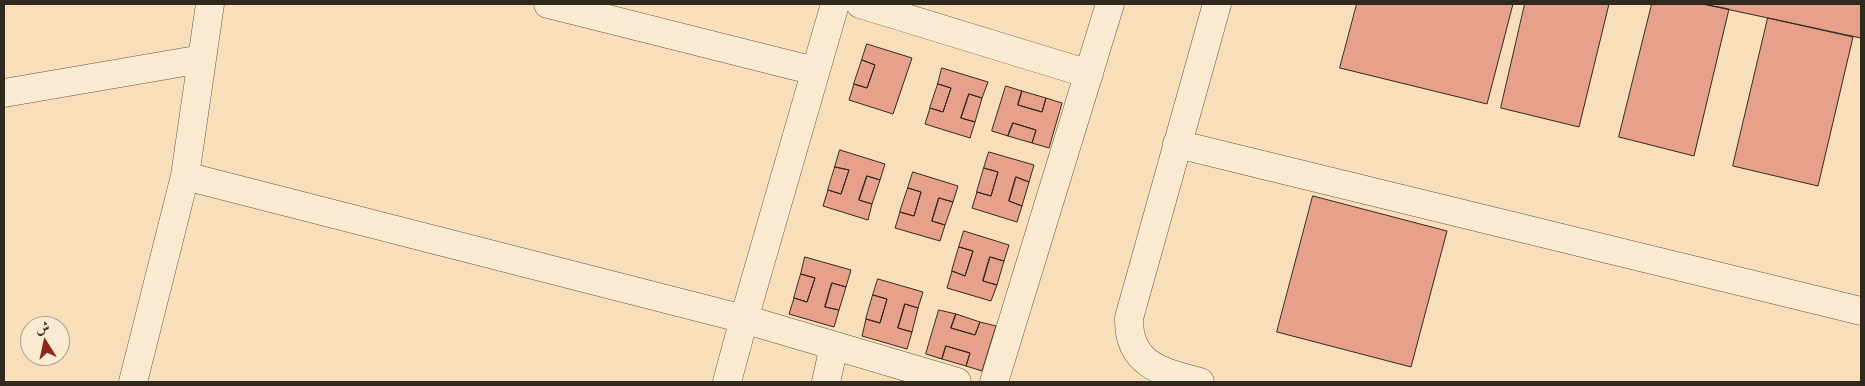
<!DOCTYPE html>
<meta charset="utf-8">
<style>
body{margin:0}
#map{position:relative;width:1865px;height:386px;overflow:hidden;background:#f8dfba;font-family:"Libre Caslon Text",Amiri,serif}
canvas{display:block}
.frame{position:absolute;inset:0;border:5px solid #32291e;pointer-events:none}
.north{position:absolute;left:20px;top:316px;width:50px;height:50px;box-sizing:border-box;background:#faead2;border:1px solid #aa9d8a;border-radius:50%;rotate:350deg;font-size:14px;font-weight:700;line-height:20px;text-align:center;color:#32291e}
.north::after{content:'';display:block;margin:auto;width:18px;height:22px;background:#8f2418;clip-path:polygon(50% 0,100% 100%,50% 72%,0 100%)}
</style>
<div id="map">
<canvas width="1865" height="386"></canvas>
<div class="frame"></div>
<div class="north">ش</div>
</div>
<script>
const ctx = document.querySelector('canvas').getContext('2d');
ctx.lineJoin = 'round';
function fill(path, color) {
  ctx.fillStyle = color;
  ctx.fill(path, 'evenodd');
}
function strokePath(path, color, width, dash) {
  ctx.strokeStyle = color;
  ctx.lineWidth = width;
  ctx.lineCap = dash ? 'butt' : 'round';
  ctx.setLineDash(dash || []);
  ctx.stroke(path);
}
const building = new Path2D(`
 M1357,4H1513L1487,104L1340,68Z
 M1525,4H1609L1579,127L1501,108Z
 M1652,4H1703L1729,9L1694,156L1619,137Z
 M1703,4H1861V38L1768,18Z
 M1768,18L1853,37L1818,186L1733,166Z
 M867,44L912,58L893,114L849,100L854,84L867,88L875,65L862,60Z
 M862,60L875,65L867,88L854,84Z
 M942,68L988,82L982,98L969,94L961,118L975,122L970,138L925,124L930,108L943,112L951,88L938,84Z
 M938,84L951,88L943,112L930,108Z
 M1006,86L1022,91L1018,105L1042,112L1046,98L1062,103L1049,148L1032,143L1036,130L1013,123L1008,136L992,131Z
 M1022,91L1046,98L1042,112L1018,105Z
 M969,94L982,98L975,122L961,118Z
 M1013,123L1036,130L1032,143L1008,136Z
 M840,150L885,164L880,180L867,176L859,200L872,204L868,220L823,206L828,190L841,194L849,170L835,167Z
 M989,152L1034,165L1029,182L1016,177L1009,201L1022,206L1017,222L972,208L977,192L991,196L998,172L984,168Z
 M835,167L849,170L841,194L828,190Z
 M984,168L998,172L991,196L977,192Z
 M913,172L958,186L953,202L939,198L932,221L945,225L940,241L895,228L900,212L914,216L921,192L908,188Z
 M867,176L880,180L872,204L859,200Z
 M1016,177L1029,182L1022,206L1009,201Z
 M908,188L921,192L914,216L900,212Z
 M1313,196L1447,231L1411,367L1277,332Z
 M939,198L953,202L945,225L932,221Z
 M964,231L1009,245L1004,261L990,257L983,281L997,285L991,301L947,288L952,271L965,276L973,251L959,247Z
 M959,247L973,251L965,276L952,271Z
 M805,257L851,270L846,287L832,283L825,307L839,310L834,327L789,314L794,298L807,302L815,278L801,274Z
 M990,257L1004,261L997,285L983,281Z
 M801,274L815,278L807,302L794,298Z
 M878,279L923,292L918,308L905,304L898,328L912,332L907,349L862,336L866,319L880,323L887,299L873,295Z
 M832,283L846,287L839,310L825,307Z
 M873,295L887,299L880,323L866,319Z
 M905,304L918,308L912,332L898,328Z
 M939,310L956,314L951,328L975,335L980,322L996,326L982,371L966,366L970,353L946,346L942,359L926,354Z
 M956,314L980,322L975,335L951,328Z
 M946,346L970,353L966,366L942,359Z`);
const minor = new Path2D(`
 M210,4L185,176L744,319L727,382
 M548,4L815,71
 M835,4L744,319L957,382
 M860,4L1089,74
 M4,93L202,59
 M1177,144L1861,311
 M133,382L185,176
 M826,382L834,346
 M994,382L1110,4
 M1200,382C1162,372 1128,365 1129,318L1217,4`);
fill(building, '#e7a089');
strokePath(building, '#32291e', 1);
strokePath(minor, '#645645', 29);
strokePath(minor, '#faead2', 28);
</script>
